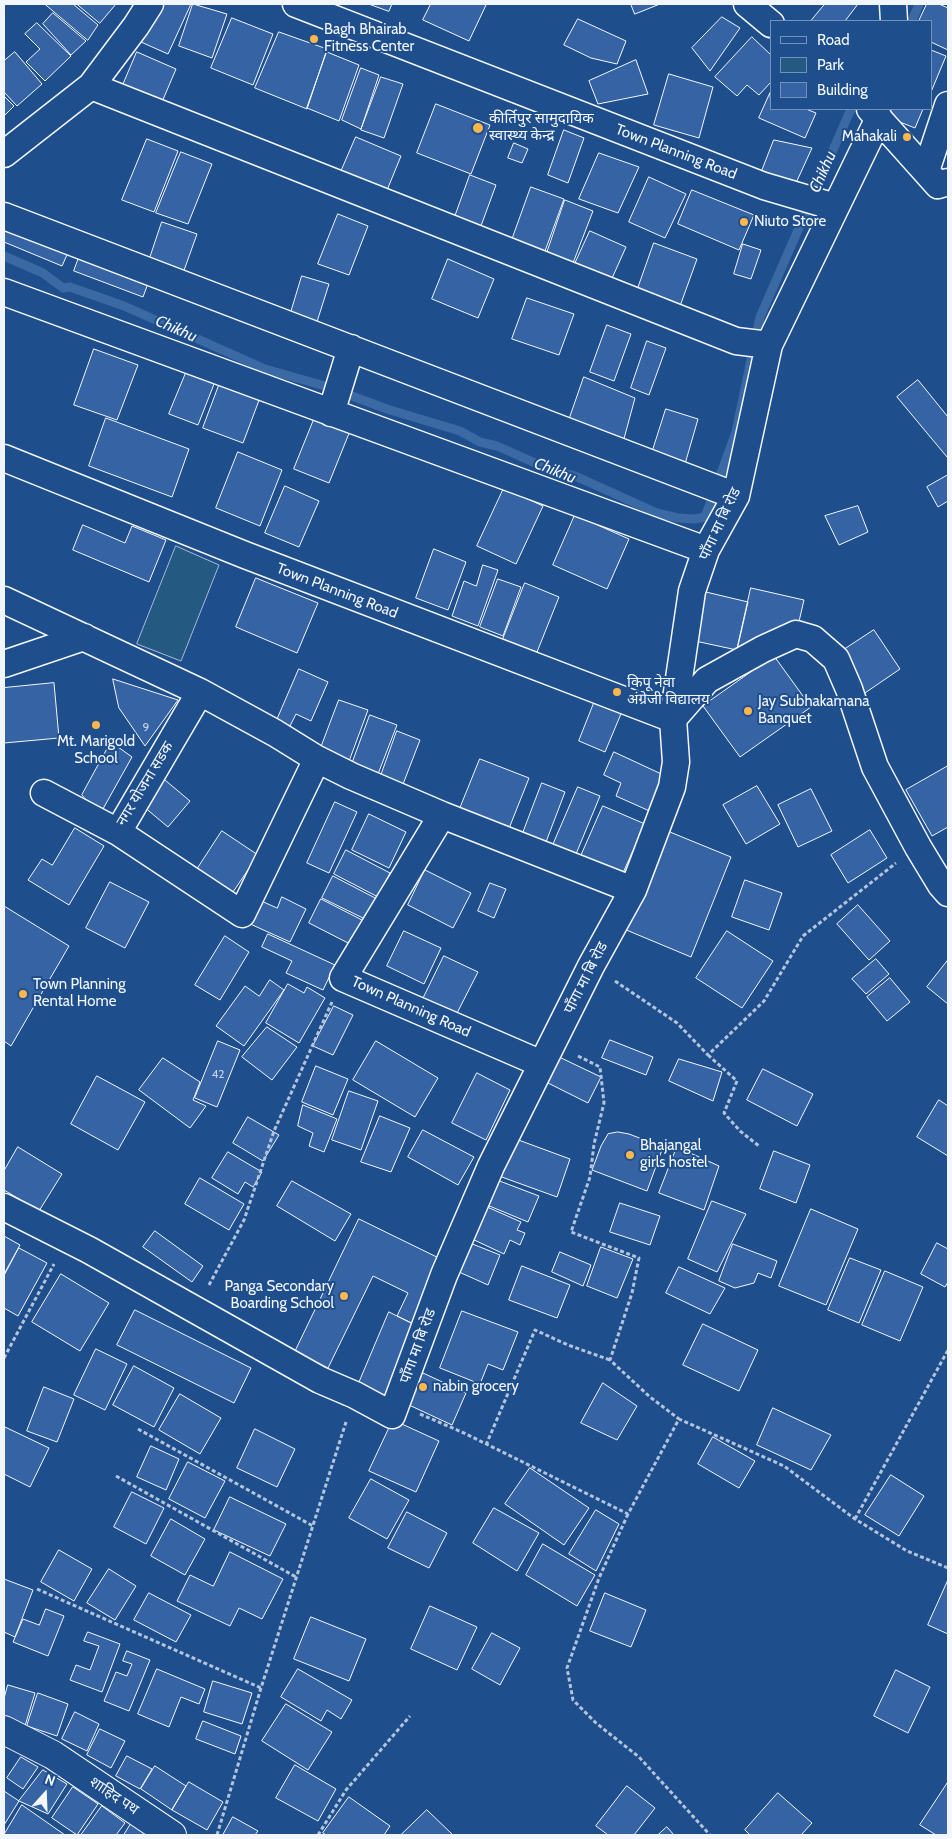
<!DOCTYPE html>
<meta charset="utf-8">
<style>
body{margin:0}
#map{position:relative;width:952px;height:1839px;overflow:hidden;background:#1f4e8c;font-family:Cabin,sans-serif}
canvas{display:block}
.frame{position:absolute;inset:0;border:5px solid #f2f6ff;pointer-events:none}
.legend{position:absolute;left:770px;top:20px;width:162px;height:90px;box-sizing:border-box;background:#1f4e8c;border:1px solid #7391ba;margin:0;padding:6px 9px;list-style:none;font-size:15px;color:#f2f6ff}
.legend li{display:flex;align-items:center;gap:10px;height:25px}
.legend b{width:25px;border:1px solid #7391ba}
.north{position:absolute;left:20px;top:1769px;width:50px;height:50px;-webkit-text-stroke:4px #1f4e8c;paint-order:stroke;rotate:20deg;font-size:14px;font-weight:700;line-height:20px;text-align:center;color:#f2f6ff}
.north::after{content:'';display:block;margin:auto;width:18px;height:22px;background:#f2f6ff;clip-path:polygon(50% 0,100% 100%,50% 72%,0 100%)}
</style>
<div id="map">
<canvas width="952" height="1839"></canvas>
<div class="frame"></div>
<ul class="legend">
<li><b style="height:6px;background:#1f4e8c"></b>Road</li>
<li><b style="height:14px;background:#245a82"></b>Park</li>
<li><b style="height:14px;background:#3563a3"></b>Building</li>
</ul>
<div class="north">N</div>
</div>
<script>
const ctx = document.querySelector('canvas').getContext('2d');
ctx.lineJoin = 'round';
function fill(path, color) {
  ctx.fillStyle = color;
  ctx.fill(path, 'evenodd');
}
function strokePath(path, color, width, dash) {
  ctx.strokeStyle = color;
  ctx.lineWidth = width;
  ctx.lineCap = dash ? 'butt' : 'round';
  ctx.setLineDash(dash || []);
  ctx.stroke(path);
}
function label(font, color, halo, rows, align = 'center') {
  ctx.font = font + ' Cabin,"Noto Sans Devanagari",sans-serif';
  ctx.lineWidth = 4;
  ctx.setLineDash([]);
  ctx.textBaseline = 'middle';
  ctx.strokeStyle = halo;
  ctx.fillStyle = color;
  for (const [text, x, y, turn = 0] of rows) {
    ctx.save();
    ctx.translate(x, y);
    ctx.rotate((+turn || 0) * Math.PI / 180);
    ctx.textAlign = isNaN(turn) ? turn : align;
    if (halo) ctx.strokeText(text, 0, 0);
    ctx.fillText(text, 0, 0);
    ctx.restore();
  }
}
const green = new Path2D(`
 M176,546L219,565L181,661L137,644Z`);
const stream = new Path2D(`
 M912,21L919,4
 M4,256L43,273L63,288L70,287L124,306L265,369L325,386L387,409L460,431L480,442L497,446L551,470L575,476L657,513L678,518L695,519L705,517L736,432L760,317L851,109`);
const building = new Path2D(`
 M45,4H73L98,25L88,40Z
 M77,4H116L100,23Z
 M158,4H191L168,54L141,42Z
 M193,4L227,14L212,58L179,46Z
 M369,4H392L389,11Z
 M431,4H483L486,5L469,41L423,20Z
 M631,4H660L635,14Z
 M825,4H858L845,21H811Z
 M927,4H939L948,8V50L931,42V21H919Z
 M53,13L86,41L71,55L43,24Z
 M722,17L740,28L710,71L692,48Z
 M232,18L273,34L253,85L211,68Z
 M578,19L626,41L617,64L591,58L564,45Z
 M37,23L71,56L45,81L26,62L40,49L25,34Z
 M279,32L327,49L307,109L255,88Z
 M752,37L771,55V82L759,95L747,85L737,96L715,77Z
 M931,50L946,56L931,92Z
 M15,52L42,84L17,106L4,92V61Z
 M137,52L176,69L159,109L120,92Z
 M327,52L359,65L339,121L307,108Z
 M636,60L648,94L598,104L589,81Z
 M361,68L379,75L361,129L342,120Z
 M669,74L713,87L699,138L654,125Z
 M381,77L403,84L384,138L361,130Z
 M770,93L771,109H806L816,113L805,138L759,118Z
 M4,96L14,106L4,116Z
 M436,104L490,125L471,174L417,153Z
 M879,109H923L915,128L877,113Z
 M564,130L584,138L568,183L548,175Z
 M356,137L401,156L383,200L337,181Z
 M147,139L178,151L154,212L122,200Z
 M774,140L812,148L796,183L758,181Z
 M514,143L528,149L522,163L508,158Z
 M181,152L212,164L188,224L156,213Z
 M599,153L639,167L618,213L579,199Z
 M470,175L496,185L478,234L452,225Z
 M649,177L686,194L665,238L629,222Z
 M531,187L564,199L545,251L512,240Z
 M692,190L754,215L739,250L678,224Z
 M565,200L593,211L573,263L547,253Z
 M338,214L368,226L349,275L318,264Z
 M4,221L70,248L62,266L4,242Z
 M162,222L197,234L182,276L148,264Z
 M590,231L626,247L609,285L573,268Z
 M654,243L697,259L679,309L636,294Z
 M743,244L761,250L751,279L734,274Z
 M81,252L150,278L143,297L74,271Z
 M448,259L494,279L478,318L432,299Z
 M302,276L329,284L315,328L289,319Z
 M527,298L574,314L559,355L512,339Z
 M607,325L631,334L614,381L590,372Z
 M647,341L666,348L649,395L631,388Z
 M94,349L138,365L117,420L74,405Z
 M188,368L216,379L198,425L169,414Z
 M584,377L635,398L622,446L567,426Z
 M221,380L261,395L243,443L203,428Z
 M918,380L948,417V456L947,457L897,397Z
 M666,409L698,419L685,464L652,453Z
 M317,412L352,426L329,483L294,469Z
 M106,418L189,449L172,497L89,466Z
 M238,452L282,470L260,526L216,508Z
 M948,475V501L938,507L927,487Z
 M285,486L319,501L299,547L265,533Z
 M504,488L543,506L516,564L477,546Z
 M858,506L868,532L839,545L825,516Z
 M575,515L629,539L607,589L553,565Z
 M83,525L125,543L132,526L166,540L149,582L73,550Z
 M434,549L466,562L448,610L416,598Z
 M483,565L498,570L478,626L452,616L464,581L476,586Z
 M256,578L318,603L297,653L236,627Z
 M498,579L521,587L503,636L480,627Z
 M525,583L559,597L537,652L503,639Z
 M751,588L804,600L797,630L737,650Z
 M706,592L748,602L737,650L695,641Z
 M874,630L900,669L862,695L836,655Z
 M774,656L811,707L740,757L703,706Z
 M299,669L328,682L311,721L296,714L290,726L277,720Z
 M113,679L178,700L145,746L119,708Z
 M54,683L59,738L4,743V688Z
 M596,698L623,709L605,752L579,741Z
 M339,700L368,710L348,764L319,753Z
 M370,715L397,725L378,774L352,764Z
 M397,731L420,740L400,792L378,784Z
 M111,742L132,757L99,816L82,795Z
 M614,752L670,778L654,813L616,796L621,783L604,775Z
 M480,759L529,778L508,831L459,811Z
 M948,766V827L932,836L906,790Z
 M159,775L190,801L168,827L137,801Z
 M542,783L565,792L546,842L523,833Z
 M757,786L780,824L746,844L723,805Z
 M578,787L600,796L576,854L553,845Z
 M811,789L832,831L798,847L778,805Z
 M335,802L357,812L329,873L307,863Z
 M603,806L645,824L622,875L581,856Z
 M369,814L406,832L389,868L352,850Z
 M75,828L104,846L69,905L28,880L42,859L52,865Z
 M665,830L731,857L691,957L624,929Z
 M870,830L887,858L848,883L831,855Z
 M222,831L258,855L231,895L196,871Z
 M346,850L390,873L378,897L334,874Z
 M425,870L471,893L453,928L408,905Z
 M333,876L377,899L367,920L322,898Z
 M745,880L782,893L769,930L732,917Z
 M110,882L149,902L125,948L86,928Z
 M490,883L506,889L494,918L478,911Z
 M282,897L306,909L290,942L248,923L259,900L277,908Z
 M321,899L364,921L352,945L309,923Z
 M858,905L890,941L869,960L837,924Z
 M4,906L69,946L11,1046L4,1041Z
 M404,931L441,948L424,984L387,966Z
 M727,931L773,961L742,1008L696,978Z
 M268,934L335,965L323,990L286,973L292,961L262,947Z
 M225,936L249,952L220,1000L195,985Z
 M444,956L478,972L455,1017L422,1001Z
 M876,959L889,974L866,994L852,979Z
 M948,960V1004L927,987Z
 M890,978L910,1002L887,1021L867,997Z
 M270,980L284,990L244,1046L216,1026L245,986L259,996Z
 M288,984L304,993L307,987L325,998L299,1043L266,1023Z
 M334,1006L353,1015L333,1055L313,1046Z
 M267,1027L297,1047L272,1080L242,1057Z
 M610,1040L653,1057L646,1075L602,1058Z
 M218,1041L240,1050L217,1107L195,1098Z
 M376,1041L438,1078L415,1117L353,1080Z
 M555,1055L601,1077L588,1103L542,1080Z
 M163,1058L200,1082L193,1100L206,1106L190,1128L139,1090Z
 M679,1059L722,1072L713,1101L669,1081Z
 M316,1066L348,1079L333,1115L302,1102Z
 M763,1069L813,1094L797,1126L747,1100Z
 M477,1073L510,1090L486,1140L452,1123Z
 M97,1076L145,1102L118,1150L71,1124Z
 M349,1091L378,1101L361,1150L332,1140Z
 M939,1100L948,1106V1156L917,1137Z
 M303,1105L337,1119L324,1152L309,1146L313,1133L298,1126Z
 M380,1116L410,1128L391,1172L361,1162Z
 M248,1117L279,1135L263,1161L233,1143Z
 M423,1130L474,1157L458,1185L408,1157Z
 M618,1132L629,1134L663,1147L647,1191L592,1170L601,1146L608,1134Z
 M513,1138L570,1159L557,1197L499,1176Z
 M18,1147L62,1174L39,1211L4,1190V1171Z
 M677,1147L719,1166L704,1210L659,1193Z
 M774,1151L810,1165L796,1203L760,1189Z
 M228,1152L262,1172L253,1187L245,1182L238,1194L212,1178Z
 M200,1178L244,1204L229,1230L185,1204Z
 M497,1180L539,1196L528,1222L487,1205Z
 M292,1181L351,1214L335,1241L277,1206Z
 M712,1201L746,1214L717,1272L688,1259Z
 M620,1203L660,1216L650,1245L610,1232Z
 M485,1206L521,1222L517,1230L525,1233L520,1245L510,1240L504,1254L470,1238Z
 M811,1209L858,1229L826,1305L779,1286Z
 M359,1219L449,1263L418,1326L397,1316L408,1293L373,1276L328,1368L295,1352Z
 M155,1231L203,1266L192,1282L143,1247Z
 M4,1236L20,1245L4,1274Z
 M470,1243L500,1255L488,1285L459,1272Z
 M937,1243L948,1249V1282L945,1287L921,1274Z
 M733,1244L777,1261L771,1278L758,1273L754,1283L735,1288L719,1281Z
 M601,1247L633,1259L617,1298L587,1286Z
 M19,1248L47,1263L18,1316L4,1308V1276Z
 M560,1252L591,1265L583,1286L552,1272Z
 M850,1258L881,1270L859,1323L828,1310Z
 M522,1266L570,1285L557,1318L509,1300Z
 M679,1267L725,1288L710,1314L666,1293Z
 M885,1271L923,1287L900,1341L862,1325Z
 M61,1274L109,1303L80,1351L32,1322Z
 M135,1310L251,1368L234,1403L117,1345Z
 M462,1311L518,1332L503,1370L488,1364L480,1384L440,1368Z
 M389,1312L421,1328L389,1405L356,1390Z
 M703,1324L758,1350L739,1391L683,1365Z
 M96,1349L127,1364L105,1410L74,1395Z
 M134,1366L174,1388L154,1427L113,1405Z
 M423,1373L466,1393L452,1425L409,1405Z
 M603,1383L637,1406L617,1440L581,1423Z
 M44,1387L74,1399L57,1442L27,1431Z
 M180,1394L221,1418L200,1454L159,1430Z
 M773,1408L831,1435L811,1470L757,1445Z
 M393,1420L439,1441L416,1492L369,1471Z
 M5,1427L49,1448L30,1487L4,1474Z
 M255,1429L295,1449L277,1487L237,1468Z
 M713,1437L755,1461L739,1488L698,1464Z
 M151,1446L179,1459L166,1490L137,1477Z
 M188,1462L225,1481L205,1518L169,1499Z
 M530,1468L589,1508L564,1545L505,1504Z
 M891,1475L924,1496L899,1536L865,1515Z
 M371,1479L409,1500L387,1539L349,1518Z
 M132,1492L164,1508L146,1544L114,1527Z
 M230,1497L286,1524L270,1556L214,1530Z
 M494,1508L539,1533L517,1571L473,1543Z
 M596,1510L619,1524L596,1571L569,1554Z
 M407,1512L447,1533L429,1568L388,1548Z
 M171,1519L205,1539L185,1575L151,1556Z
 M543,1544L595,1575L577,1606L526,1575Z
 M59,1550L92,1569L74,1601L41,1582Z
 M230,1552L283,1579L262,1619L239,1608L230,1626L177,1601L190,1575L213,1586Z
 M109,1569L136,1586L115,1620L87,1603Z
 M4,1579L33,1590L15,1637L4,1632Z
 M948,1580V1634L928,1625Z
 M149,1593L191,1615L176,1642L134,1620Z
 M605,1593L646,1610L631,1647L590,1631Z
 M430,1606L477,1627L457,1670L411,1649Z
 M46,1609L64,1616L48,1656L13,1642L23,1619L39,1625Z
 M311,1617L366,1639L349,1681L294,1659Z
 M88,1632L120,1644L102,1692L70,1680L76,1665L90,1670L99,1646L84,1641Z
 M492,1633L520,1648L500,1685L472,1669Z
 M127,1651L150,1660L129,1711L104,1701L116,1672L127,1676L132,1664L123,1661Z
 M157,1669L205,1689L199,1704L181,1697L169,1727L138,1714Z
 M298,1669L352,1700L341,1719L327,1710L321,1721L281,1697Z
 M896,1670L930,1687L908,1733L874,1716Z
 M213,1681L252,1693L242,1724L204,1712Z
 M8,1685L35,1693L25,1726L4,1719V1699Z
 M38,1693L68,1704L57,1736L27,1726Z
 M286,1704L332,1732L308,1770L262,1741Z
 M75,1712L99,1724L87,1751L62,1739Z
 M203,1721L241,1736L235,1754L196,1739Z
 M100,1729L125,1741L111,1768L87,1755Z
 M127,1756L152,1769L140,1789L116,1776Z
 M21,1757L38,1767L23,1789L7,1778Z
 M295,1765L336,1789L318,1821L276,1798Z
 M155,1766L186,1786L172,1810L141,1789Z
 M43,1770L67,1784L48,1814L19,1801Z
 M189,1782L223,1802L207,1830L172,1810Z
 M948,1782V1835H936L920,1825Z
 M627,1786L655,1808L634,1835H608L596,1826Z
 M73,1787L98,1804L77,1835L52,1818Z
 M4,1791L19,1801L4,1825Z
 M778,1793L812,1823L801,1835H750L745,1830Z
 M349,1797L390,1826L384,1835H326L323,1833Z
 M22,1805L65,1835H4Z
 M102,1806L125,1823L116,1835H81Z
 M427,1810L453,1835H401Z
 M233,1817L258,1831L255,1835H223Z
 M132,1822L152,1835H124Z
 M667,1827L674,1835H658Z`);
const path = new Path2D(`
 M615,981L677,1023L708,1055L764,1001L803,936L896,863
 M708,1055L737,1081L724,1113L740,1131L759,1146
 M578,1056L600,1067L604,1103L594,1144L590,1177L571,1232L639,1258L632,1293L610,1360L650,1397L679,1419
 M209,1285L244,1220L274,1131L332,1002
 M4,1358L54,1264
 M420,1414L464,1433L628,1514L679,1419L784,1466L855,1519L907,1551L948,1568
 M138,1429L313,1526
 M486,1445L535,1330L568,1345L610,1360
 M116,1476L296,1577
 M628,1514L599,1578L567,1668L573,1700L596,1723L639,1757L710,1835
 M855,1519L948,1350
 M37,1589L261,1688
 M217,1835L261,1688L346,1422
 M318,1835L346,1790L410,1716`);
const street = new Path2D(`
 M296,4L764,186L835,207
 M747,4L771,24
 M893,4L894,21
 M91,86L736,341L769,345
 M870,109L938,185L948,182
 M4,154L91,86L136,26L150,4
 M926,171L948,105
 M4,216L736,496
 M4,292L706,550
 M331,413L351,348
 M4,458L245,555L673,719L707,680L763,649L796,634L813,639L836,659L849,689L875,767L918,847L941,885L948,893
 M4,600L200,692L275,733L317,759L351,776L442,815L633,890
 M4,664L84,637
 M44,793L118,832L200,692
 M442,815L343,978L542,1064
 M118,832L242,914L317,759
 M4,1207L89,1250L320,1380L355,1395L392,1415L444,1275L491,1166L591,966L633,890L672,787L676,762L673,719L692,591L706,550L736,496L769,345L879,118`);
const secondary = new Path2D(`
 M4,1730L53,1755L172,1835`);
const markers = [
 [314,39,5,"#ffb74d"],
 [478,128,6,"#ffb74d"],
 [907,137,5,"#ffb74d"],
 [744,222,5,"#ffb74d"],
 [617,692,5,"#ffb74d"],
 [748,711,5,"#ffb74d"],
 [96,725,5,"#ffb74d"],
 [23,994,5,"#ffb74d"],
 [630,1155,5,"#ffb74d"],
 [344,1296,5,"#ffb74d"],
 [423,1387,5,"#ffb74d"]
];
const numberNames = [
 ["9",146,727],
 ["42",218,1074]
];
const poiNames = [
 ["Bagh Bhairab",324,30],
 ["Fitness Center",324,47],
 ["कीर्तिपुर सामुदायिक",489,119],
 ["स्वास्थ्य केन्द्र",489,136],
 ["Mahakali",897,137,"right"],
 ["Niuto Store",754,222],
 ["किपू नेवा",627,683],
 ["अंग्रेजी विद्यालय",627,700],
 ["Jay Subhakamana",758,702],
 ["Banquet",758,719],
 ["Mt. Marigold",96,742,"center"],
 ["School",96,759,"center"],
 ["Town Planning",33,985],
 ["Rental Home",33,1002],
 ["Bhajangal",640,1146],
 ["girls hostel",640,1163],
 ["Panga Secondary",334,1287,"right"],
 ["Boarding School",334,1304,"right"],
 ["nabin grocery",433,1387]
];
const streetNames = [
 ["Town Planning Road",676,152,21],
 ["पाँगा मा बि रोड",720,524,-65],
 ["Town Planning Road",337,591,21],
 ["नगर योजना सडक",145,784,-59],
 ["पाँगा मा बि रोड",586,978,-63],
 ["Town Planning Road",411,1007,24],
 ["पाँगा मा बि रोड",418,1346,-70],
 ["शाहिद पथ",114,1796,34]
];
const waterNames = [
 ["Chikhu",823,172,-66],
 ["Chikhu",176,329,24],
 ["Chikhu",555,471,22]
];
fill(green, '#245a82');
strokePath(green, '#a8bbd7', 1);
strokePath(stream, '#3b69a3', 9);
fill(building, '#3563a3');
strokePath(building, '#f2f6ff', 1);
strokePath(street, '#f2f6ff', 29);
strokePath(secondary, '#f2f6ff', 30);
strokePath(path, '#b3c4dc', 3, [4, 2.5]);
strokePath(street, '#1f4e8c', 26);
strokePath(secondary, '#1f4e8c', 28);
for (const [x, y, r, color] of markers) {
  const dot = new Path2D();
  dot.arc(x, y, r, 0, 2 * Math.PI);
  ctx.fillStyle = color;
  ctx.fill(dot);
  strokePath(dot, '#1f4e8c', 2);
}
label('12px', '#c3d1e8', null, numberNames);
label('15px', '#f2f6ff', '#1f4e8c', poiNames, 'left');
label('15px', '#f2f6ff', '#1f4e8c', streetNames);
label('italic 16px', '#f2f6ff', '#1f4e8c', waterNames);
</script>
